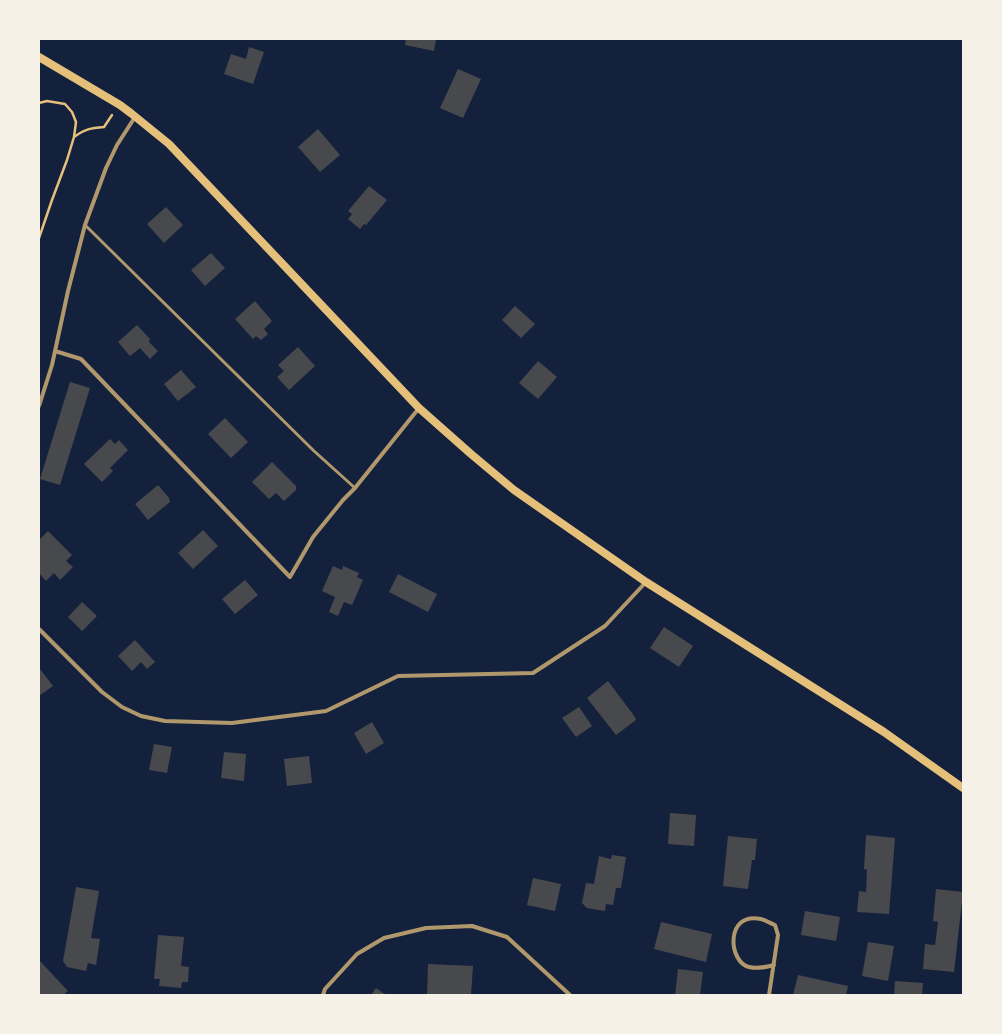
<!DOCTYPE html>
<style>
body{margin:0}
#map{position:relative;width:1002px;height:1034px;overflow:hidden;background:#14213d;font-family:"Public Sans",sans-serif}
canvas{display:block}
.frame{position:absolute;inset:0;border:40px solid #f6f1e7;pointer-events:none}
</style>
<div id="map">
<canvas width="1002" height="1034"></canvas>
<div class="frame"></div>
</div>
<script>
const ctx = document.querySelector('canvas').getContext('2d');
ctx.lineJoin = 'round';
function fill(path, color) {
  ctx.fillStyle = color;
  ctx.fill(path, 'evenodd');
}
function strokePath(path, color, width, dash) {
  ctx.strokeStyle = color;
  ctx.lineWidth = width;
  ctx.lineCap = dash ? 'butt' : 'round';
  ctx.setLineDash(dash || []);
  ctx.stroke(path);
}
const building = new Path2D(`
 M406,39H436L434,51L405,45Z
 M249,47L264,52L253,84L224,74L231,54L246,59Z
 M458,69L481,79L463,118L440,108Z
 M318,129L340,155L320,172L298,147Z
 M369,186L387,200L366,225L364,224L360,229L348,219L352,214L348,211Z
 M166,207L183,225L164,243L147,224Z
 M211,253L225,268L205,286L191,270Z
 M255,301L272,321L264,329L268,334L261,340L256,336L253,339L235,319Z
 M515,306L535,324L521,338L502,320Z
 M137,325L150,339L149,342L158,351L150,359L140,348L130,356L118,342Z
 M298,347L315,366L289,390L277,377L284,371L278,365Z
 M538,361L557,377L538,399L519,383Z
 M181,370L196,387L178,401L164,384Z
 M70,382L90,388L60,485L40,479Z
 M225,418L248,442L231,458L208,434Z
 M110,439L115,444L119,440L128,450L110,468L113,471L102,482L84,464Z
 M272,462L296,486V490L284,501L276,493L269,499L252,482Z
 M158,485L169,498L170,502L148,520L135,504Z
 M203,530L218,546L193,569L178,553Z
 M48,531L72,555L66,561L73,567L60,580L54,573L46,581L39,573V540Z
 M333,566L342,570L343,566L359,573L357,577L363,580L352,605L344,602L338,616L329,612L335,597L322,591Z
 M398,574L437,594L428,612L389,592Z
 M245,580L258,595L235,614L222,599Z
 M82,602L97,616L82,631L68,617Z
 M664,627L693,646L679,667L650,648Z
 M135,640L155,662L147,669L141,662L132,671L118,656Z
 M40,669L53,686L39,696V670Z
 M608,681L635,717L636,720L616,735L587,698Z
 M579,707L592,726L576,737L562,718Z
 M372,722L384,743L366,754L354,733Z
 M154,744L172,747L167,773L149,770Z
 M224,752L246,754L244,781L221,778Z
 M309,756L312,783L287,786L284,759Z
 M670,813L696,815L694,846L668,844Z
 M866,835L895,838L889,914L857,912L859,891L866,892L867,870L864,869Z
 M728,836L757,839L755,860H752L748,889L723,886Z
 M612,855L626,857L621,888H616L613,905L606,904L605,911L587,908L582,903L586,883L594,884L599,856L611,859Z
 M533,878L561,884L555,911L527,905Z
 M76,887L99,891L91,938L100,939L96,965L88,963L86,971L67,967L63,961Z
 M936,889L963,892L954,972L923,969L925,944L935,945L938,922L933,921Z
 M805,911L840,917L836,941L801,935Z
 M661,922L712,934L706,962L654,949Z
 M158,935L184,937L181,966L189,967L188,982H182L181,988L159,986L160,979H154Z
 M868,942L894,946L888,981L862,976Z
 M39,960L68,991L63,995H39Z
 M428,964L473,966L471,995H427Z
 M678,969L703,972L700,995H675Z
 M798,975L848,986L846,995H793Z
 M895,981L923,983L922,995H894Z
 M376,988L386,995H371Z`);
const path = new Path2D(`
 M39,103L47,101L65,104L72,112L76,122L74,137L67,160L52,200L39,238
 M74,137C85,129 91,128 104,127L112,115`);
const service = new Path2D(`
 M85,225L314,451L355,488`);
const minor = new Path2D(`
 M55,351L81,359L290,577L313,537L343,500L355,488L419,408
 M39,406L52,365L68,291L85,225L106,168L117,145L135,117
 M39,629L102,692L122,707L141,716L165,721L232,723L326,711L398,676L533,673L605,626L646,582
 M323,995L325,989L357,954L384,938L426,928L472,926L507,937L570,995
 M769,995L778,935L775,925C770,923 765,920 761,919C725,911 728,962 749,967C758,969 766,967 774,965`);
const secondary = new Path2D(`
 M39,57L120,105L132,114L169,144L419,408L471,454L514,490L646,582L884,732L963,788`);
fill(building, '#48494c');
strokePath(path, '#e5c07b', 2.5);
strokePath(service, '#b1986c', 3);
strokePath(minor, '#b1986c', 4);
strokePath(secondary, '#e5c07b', 8);
</script>
